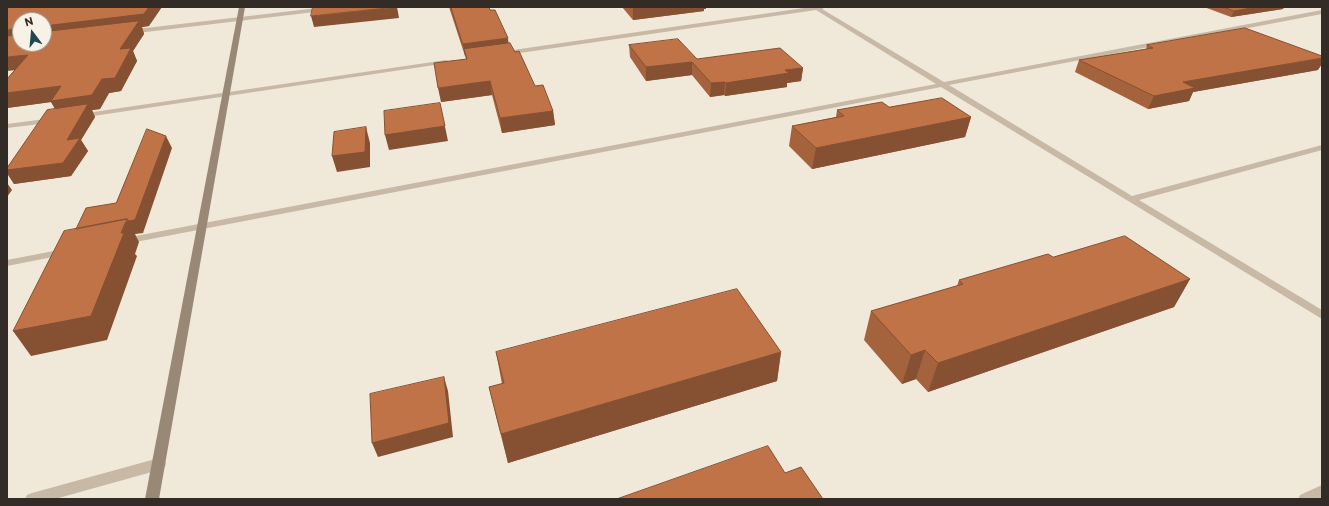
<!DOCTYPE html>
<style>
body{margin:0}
#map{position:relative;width:1329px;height:506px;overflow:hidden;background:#f0e8d9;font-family:Commissioner,sans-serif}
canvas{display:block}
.frame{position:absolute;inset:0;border:8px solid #332c26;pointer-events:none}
.north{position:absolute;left:12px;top:12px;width:40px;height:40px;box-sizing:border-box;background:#f8f1e5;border:1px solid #a9a299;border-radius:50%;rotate:344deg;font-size:11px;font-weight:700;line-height:16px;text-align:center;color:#332c26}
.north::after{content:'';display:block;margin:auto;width:14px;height:18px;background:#1e4953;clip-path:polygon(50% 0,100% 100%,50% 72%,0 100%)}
</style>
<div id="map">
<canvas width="1329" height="506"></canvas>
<div class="frame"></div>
<div class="north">N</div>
</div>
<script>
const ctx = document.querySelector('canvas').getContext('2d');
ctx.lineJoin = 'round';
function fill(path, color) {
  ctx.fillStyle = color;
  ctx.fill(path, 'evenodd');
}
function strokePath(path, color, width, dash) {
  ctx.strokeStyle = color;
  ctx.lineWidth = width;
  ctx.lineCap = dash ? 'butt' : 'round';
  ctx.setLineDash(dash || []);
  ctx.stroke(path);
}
const street = new Path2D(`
 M326,7H343L340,9L129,34L126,32L129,30Z
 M811,7H826L822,9L944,82L1322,10V14L949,85L1132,196L1322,145V150L1139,200L1322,310V319L941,87L125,244L120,241L125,238L936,84L816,10L506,55L503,53L506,51Z
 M446,60L448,61V63L80,118L76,116L80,114Z
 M53,118L57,120L56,122L7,128V124Z
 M64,249L68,250L69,252L68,254L7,266V260Z
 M159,458L164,460L166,464L164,468L159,470L55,499H25L27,495L32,493Z
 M1322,485V498L1298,499L1300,495Z`);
const secondary = new Path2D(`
 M239,7H245L159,499H145Z`);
const wall = new Path2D(`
 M7,7L149,26L142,27L144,34L133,51L137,61L121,91L109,93L100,109L92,110L95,117L81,140L88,151L71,176L14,184L7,173V168L55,109L51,102L7,108V79L15,70ZM20,20L44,44H20Z
 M449,7H489L490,10L508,43L515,52L535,86L553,111L555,125L502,133L492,95L441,102L466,59Z
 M622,7H706V9H704V11L633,20Z
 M1204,7H1284L1283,9L1231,17Z
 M629,45L697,59L803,68L801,81L787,83V87L725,96L724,95L710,97L692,75L646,81L630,57Z
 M1147,45L1318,70L1193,92L1189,101L1148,109L1075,72L1079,60L1146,49Z
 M889,107L971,117L965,137L812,169L789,146L792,126L836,117L837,110Z
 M1053,257L1190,279L1174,307L928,392L916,379L902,384L864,340L871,311L957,286L959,280Z
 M496,352H781L777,381L508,463L496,416L489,387L502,384Z`);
const shadedWall = new Path2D(`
 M149,7H162L149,26L142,27L144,34L133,51L137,61L121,91L109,93L100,109L92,110L95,117L81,140L88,151L71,176L14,184L7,173V170L67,140L59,115L51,102L7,108V93L44,39V26Z
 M397,7L399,18L314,27L311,16Z
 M639,7H706V9H704V11L633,20V8Z
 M1257,7H1284L1283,9L1231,17L1234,11Z
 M13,29L20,42H7V30Z
 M508,38L509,49H464L466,56H465L463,44Z
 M28,55L35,68L7,71V57Z
 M1322,58V64L1318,70L1193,92L1189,101L1148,109L1154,96L1183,82Z
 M692,62V75L646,81V67Z
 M803,68L801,81L787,83V87L725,96L726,83L785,70Z
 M490,81L492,95L441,102L438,88Z
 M725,82L724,95L710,97L711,83Z
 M440,103L448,141L389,150L385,135Z
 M553,111L555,125L502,133L500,118Z
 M971,117L965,137L812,169L816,148Z
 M366,127L370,143V167L337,172L332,156Z
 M166,136L172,148L143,233L135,234L139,242L135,254L137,256L107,340L31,356L13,331L83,244L126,222Z
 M7,183L12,190L7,197Z
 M1190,279L1174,307L928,392L938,363Z
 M925,350L916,379L902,384L911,355Z
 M781,352L777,381L508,463L501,434Z
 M444,377L448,391L453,437L378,457L372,443Z`);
const building = new Path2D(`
 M7,7H149L144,14L44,26V20H20V30L13,29L7,30Z
 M313,7H397L311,16Z
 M451,7H489L490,10H495L508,38L463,44Z
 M1224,7H1257L1234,11Z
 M139,21L120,49L131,48L115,78L102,79L92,95L51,101L61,86L7,93V79L28,55L7,57V36L20,35V44H44V32Z
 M1245,28L1322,56V58L1183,82L1195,88L1154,96L1079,60L1153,48L1147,45Z
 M678,39L697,59L780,48L803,68L785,70L789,73L726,83L725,82L711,83L692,62L646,67L629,45Z
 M510,43L515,52L519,51L535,86L543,85L553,111L500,118L490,81L438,88L434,63L467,59L464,49Z
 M942,98L971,117L816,148L792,126L844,116L837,110L882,102L889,107Z
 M440,103L445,126L385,135L384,111Z
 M88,104L67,140L80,138L63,163L7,170V168L47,110Z
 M366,127L365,152L332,156L334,132Z
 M147,129L166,136L135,220L128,221L127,219L76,229L86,208L116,203Z
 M127,219L121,233H124L91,316L13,331L64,231Z
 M1125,236L1190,279L938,363L925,350L911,355L871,311L963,284L959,280L1048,254L1053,257Z
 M737,289L781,352L501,434L489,387L504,383L496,352Z
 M444,377L449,423L372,443L370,394Z
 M768,446L785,473L801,467L823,499H617Z`);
fill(street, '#c7b9a6');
fill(secondary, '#9a8877');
fill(wall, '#a5633d');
fill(shadedWall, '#865032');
fill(building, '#c07347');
strokePath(building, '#865032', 1);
</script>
